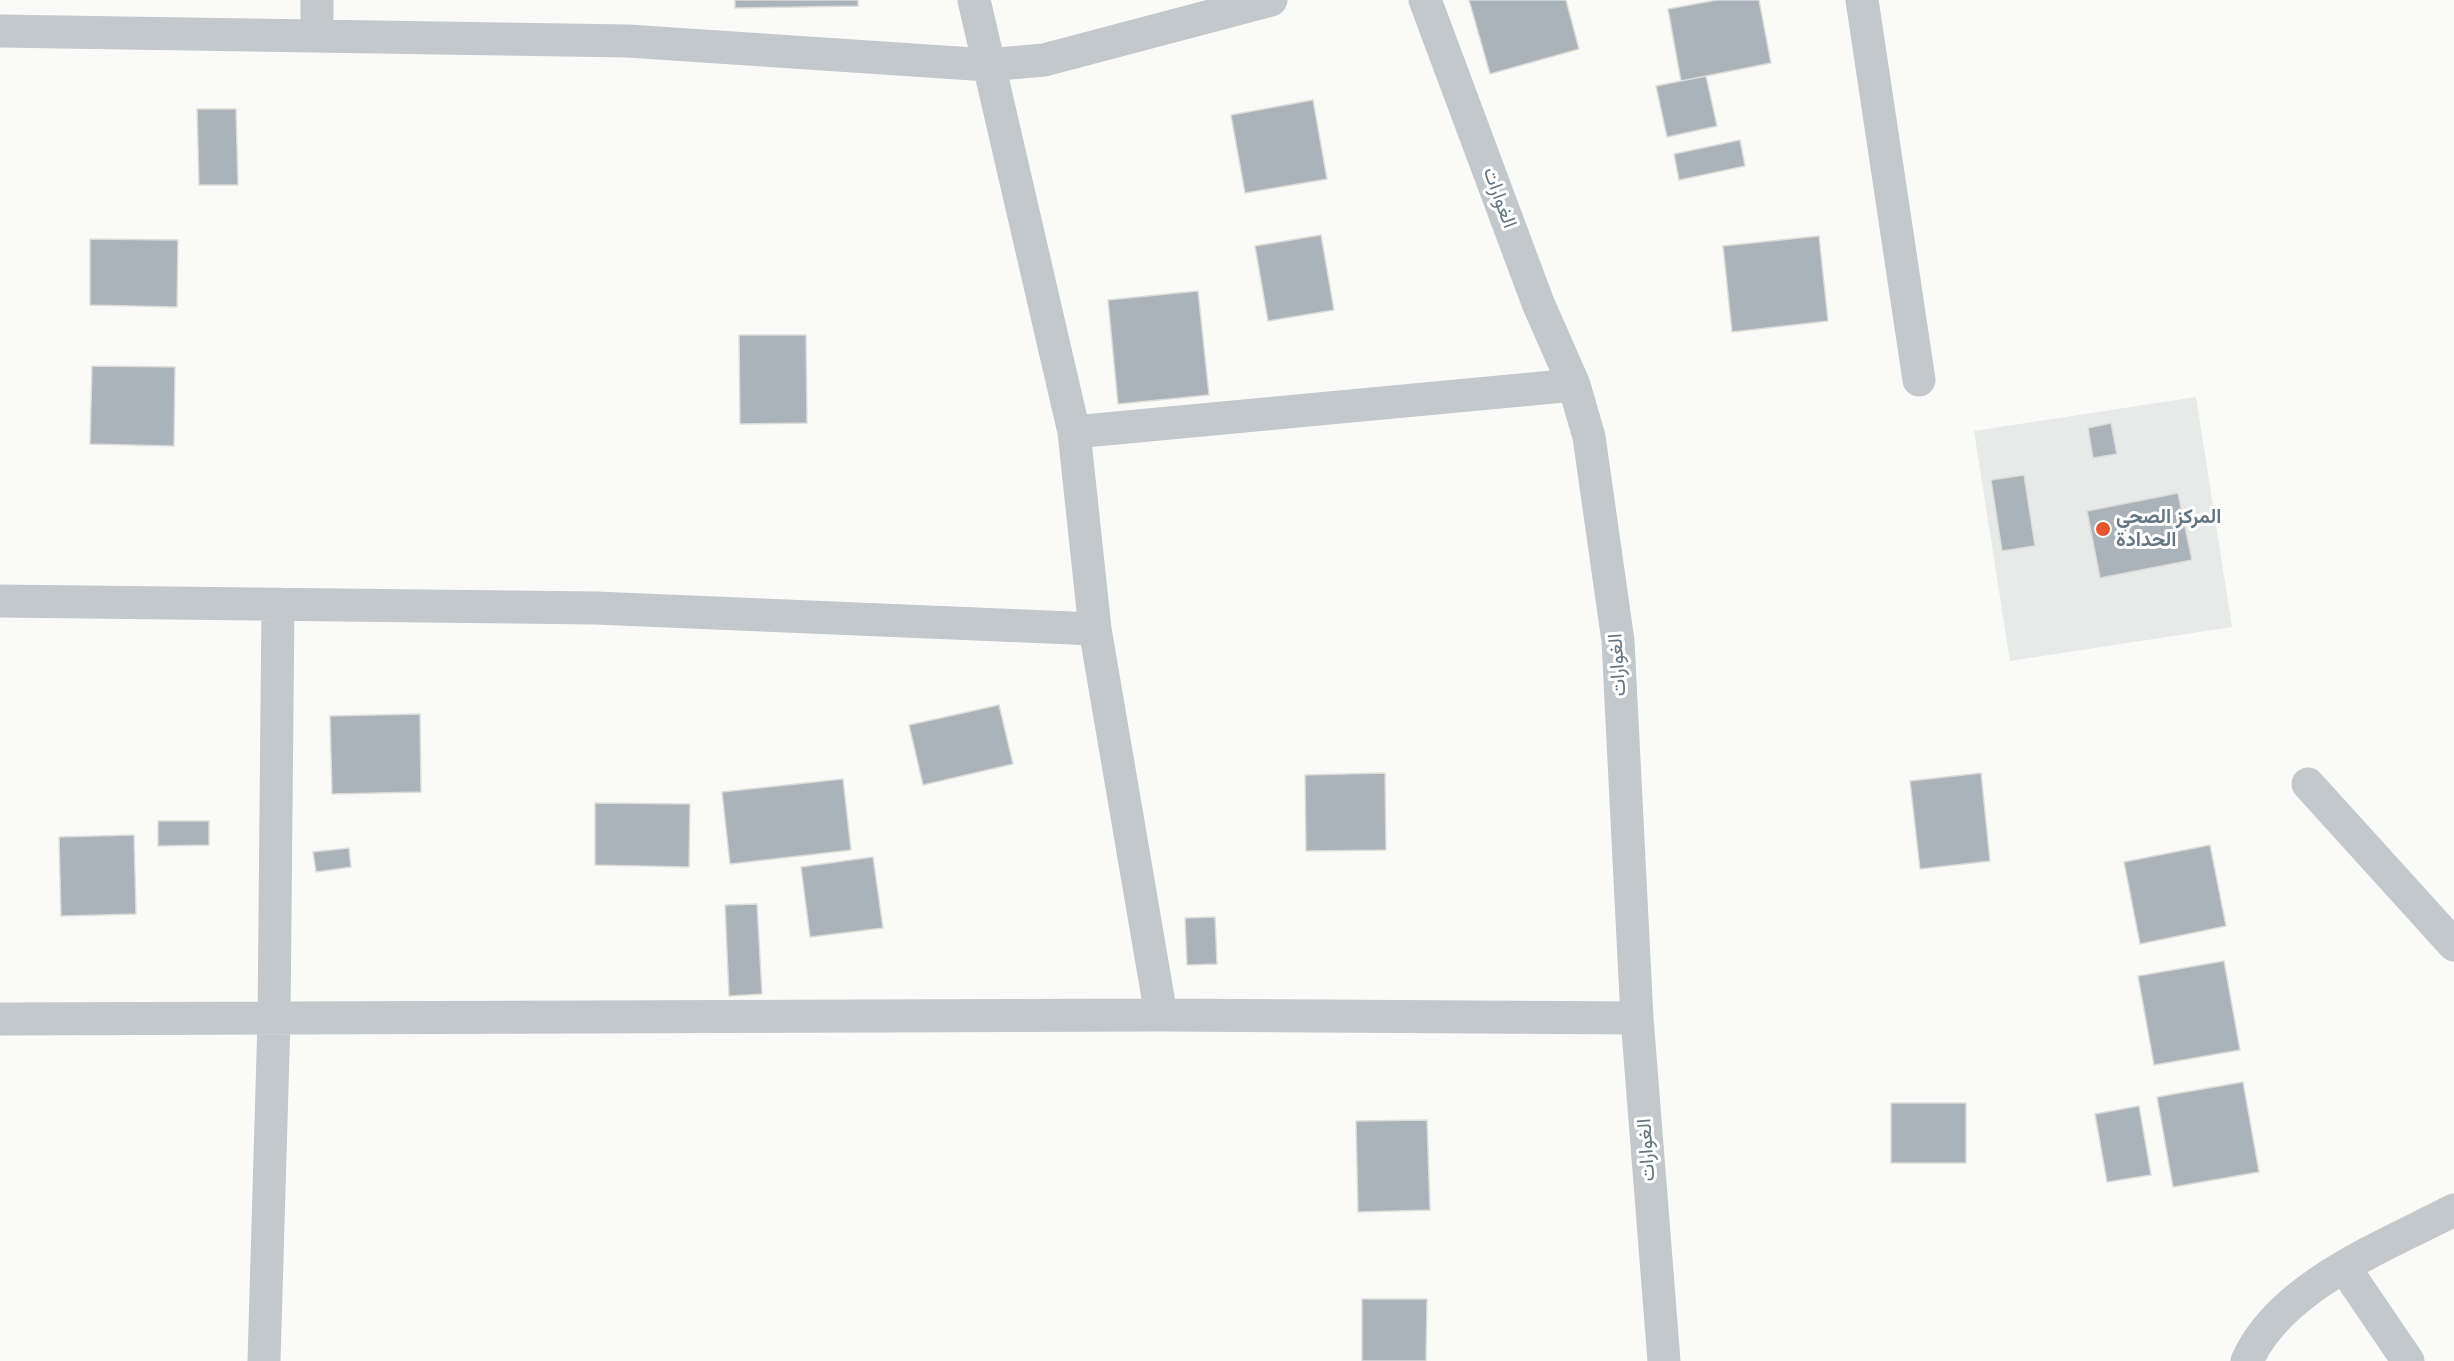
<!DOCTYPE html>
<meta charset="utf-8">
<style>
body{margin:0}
canvas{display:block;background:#fafaf8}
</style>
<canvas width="2454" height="1361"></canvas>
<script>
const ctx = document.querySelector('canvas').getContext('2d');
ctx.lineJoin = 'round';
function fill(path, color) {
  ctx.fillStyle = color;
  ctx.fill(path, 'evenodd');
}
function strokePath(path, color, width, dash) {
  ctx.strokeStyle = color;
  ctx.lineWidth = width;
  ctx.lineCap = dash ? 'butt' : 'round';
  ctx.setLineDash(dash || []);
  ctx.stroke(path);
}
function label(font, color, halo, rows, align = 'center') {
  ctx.font = font + ' "Archivo Narrow",Vazirmatn,sans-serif';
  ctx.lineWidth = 6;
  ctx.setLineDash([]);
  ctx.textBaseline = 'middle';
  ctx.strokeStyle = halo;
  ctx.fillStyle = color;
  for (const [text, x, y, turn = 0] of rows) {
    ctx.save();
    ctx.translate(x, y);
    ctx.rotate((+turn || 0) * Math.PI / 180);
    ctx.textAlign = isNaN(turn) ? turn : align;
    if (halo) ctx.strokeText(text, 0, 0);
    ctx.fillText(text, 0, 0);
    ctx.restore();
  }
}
const built = new Path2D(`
 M2196,397L2232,627L2010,661L1974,431Z`);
const building = new Path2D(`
 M735,0H858V6L735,8Z
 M1469,0H1566L1579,49L1490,74Z
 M1717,0H1759L1771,63L1681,81L1668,9Z
 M1706,76L1717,126L1667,137L1656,86Z
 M1313,100L1327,179L1245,193L1231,115Z
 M197,109H236L238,185H199Z
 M1740,140L1745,166L1679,180L1674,154Z
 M1321,235L1334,310L1268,321L1255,246Z
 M1819,236L1828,321L1732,332L1723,246Z
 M90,239L178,240L177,307L90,305Z
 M1198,291L1209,395L1118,404L1108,300Z
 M739,335H806L807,423L740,424Z
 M92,366L175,367L174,446L90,444Z
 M2111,423L2117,454L2093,458L2088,428Z
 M2024,475L2035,546L2002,551L1991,480Z
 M2178,493L2192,560L2100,578L2087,511Z
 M999,705L1013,764L923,785L909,725Z
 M420,714L421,792L332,794L330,716Z
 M1385,773L1386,850L1306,851L1305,775Z
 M1981,773L1990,861L1920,869L1910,781Z
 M843,779L851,850L730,864L722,792Z
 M595,803L690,804L689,867L595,865Z
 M158,821H209V845L158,846Z
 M134,835L136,914L61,916L59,837Z
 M2210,845L2226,926L2140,944L2124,862Z
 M349,848L351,867L316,872L313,852Z
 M873,857L883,928L810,937L801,867Z
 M757,904L762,994L729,996L725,905Z
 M1215,917L1217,964L1187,965L1185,918Z
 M2224,961L2240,1050L2154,1065L2138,976Z
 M2243,1082L2259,1172L2173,1187L2157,1097Z
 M1891,1103H1966V1163H1891Z
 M2139,1106L2151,1175L2107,1182L2095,1114Z
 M1427,1120L1430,1210L1358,1212L1356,1121Z
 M1362,1299H1427L1426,1361H1362Z`);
const minor = new Path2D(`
 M974,0L1074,432L1095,629L1161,1015
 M1425,0L1538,303L1574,385L1589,437L1618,641L1637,1018L1664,1361
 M1862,0L1919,380
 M0,31L628,41L988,65L1044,60L1271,0
 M317,36V0
 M1074,432L1574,385
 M0,601L596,608L1095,629
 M2308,784L2454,945
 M0,1019L1161,1015L1637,1018
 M2344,1267L2408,1361
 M264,1361L274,1020L278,604
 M2247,1361C2280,1286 2385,1246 2454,1210`);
const markers = [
 [2103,529,8,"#e4572e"]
];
const streetNames = [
 ["الغوارات",1499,198,70],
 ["الغوارات",1618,665,-94],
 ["الغوارات",1647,1150,-94]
];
const poiNames = [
 ["المركز الصحي",2116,518],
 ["الحدادة",2116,541]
];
fill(built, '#e8e9e9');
fill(building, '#aab3b9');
strokePath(building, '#dcdcda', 1.5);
strokePath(minor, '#c3c8cc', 33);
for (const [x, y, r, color] of markers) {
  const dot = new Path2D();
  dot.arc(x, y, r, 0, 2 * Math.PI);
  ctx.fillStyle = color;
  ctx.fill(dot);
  strokePath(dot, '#fff', 2);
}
label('20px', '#657683', '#fff', streetNames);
label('bold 20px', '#657683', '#fff', poiNames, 'left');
</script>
